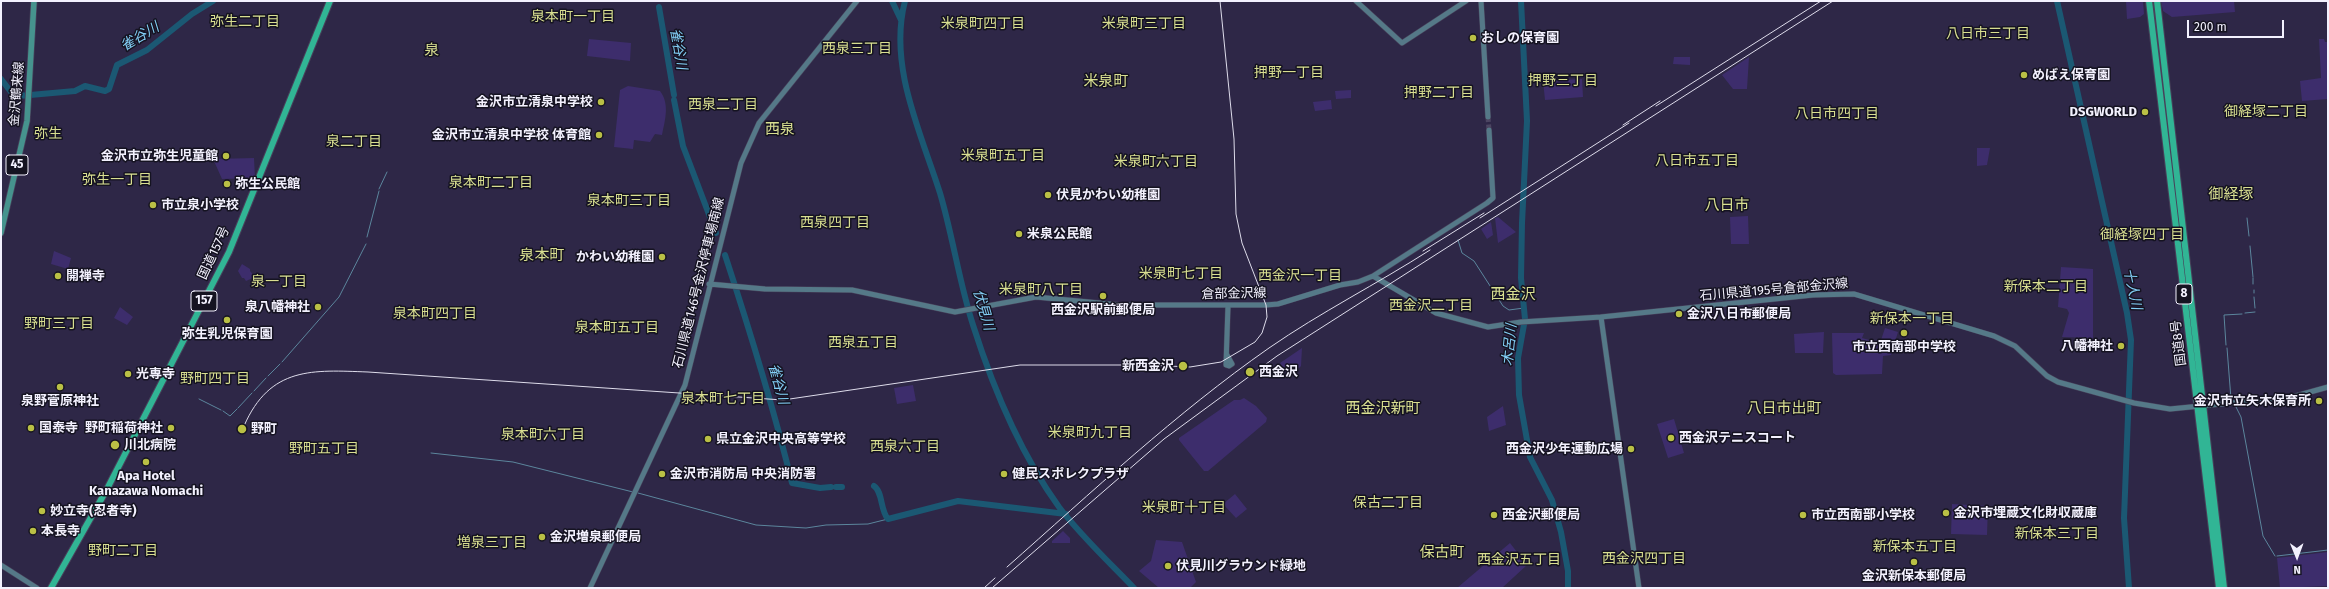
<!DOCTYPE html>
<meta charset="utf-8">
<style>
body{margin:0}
#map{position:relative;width:2329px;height:589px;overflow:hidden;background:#2e2747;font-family:"Fira Sans",sans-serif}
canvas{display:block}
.frame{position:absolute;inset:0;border:2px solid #f3f1fe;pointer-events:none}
.north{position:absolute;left:2277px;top:537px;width:40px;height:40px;-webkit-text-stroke:3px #151321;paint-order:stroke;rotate:179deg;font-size:11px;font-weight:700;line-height:16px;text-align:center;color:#f3f1fe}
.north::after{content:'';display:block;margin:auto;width:14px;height:18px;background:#f3f1fe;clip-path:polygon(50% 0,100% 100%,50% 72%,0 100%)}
.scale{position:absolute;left:2187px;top:20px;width:97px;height:18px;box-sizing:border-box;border:2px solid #f3f1fe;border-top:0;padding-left:5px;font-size:12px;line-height:14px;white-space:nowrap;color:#f3f1fe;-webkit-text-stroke:3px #151321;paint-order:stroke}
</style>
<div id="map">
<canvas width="2329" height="589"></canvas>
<div class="frame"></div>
<div class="north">N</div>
<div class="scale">200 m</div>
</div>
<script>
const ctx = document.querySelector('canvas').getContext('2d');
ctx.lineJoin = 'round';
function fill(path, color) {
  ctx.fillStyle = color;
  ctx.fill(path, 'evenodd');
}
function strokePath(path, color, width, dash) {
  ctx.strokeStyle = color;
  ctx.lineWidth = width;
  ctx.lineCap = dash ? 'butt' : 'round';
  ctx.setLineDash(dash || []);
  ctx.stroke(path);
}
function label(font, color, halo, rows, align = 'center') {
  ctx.font = font + ' "Fira Sans","Noto Sans JP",sans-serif';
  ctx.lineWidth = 3;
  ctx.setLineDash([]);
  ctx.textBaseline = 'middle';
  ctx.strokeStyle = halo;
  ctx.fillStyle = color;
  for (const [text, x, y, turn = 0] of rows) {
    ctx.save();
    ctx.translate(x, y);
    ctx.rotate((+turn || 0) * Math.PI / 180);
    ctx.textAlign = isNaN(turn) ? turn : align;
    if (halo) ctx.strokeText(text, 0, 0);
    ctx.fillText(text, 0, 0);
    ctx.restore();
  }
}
const green = new Path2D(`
 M2126,1H2143L2144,14L2140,17L2127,19Z
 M2161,1H2234L2235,12L2172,17L2163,11Z
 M589,39L631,43L630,61L587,56Z
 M2319,39H2324L2325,42H2328V99L2302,101L2300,81L2321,78Z
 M1674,57H1690V65L1673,64Z
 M1749,57L1747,89H1733L1722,75Z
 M1582,79L1583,97L1545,100L1543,81Z
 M628,86L660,91C670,104 665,120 662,135L655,134L650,142L634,140L633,149L614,147L620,90Z
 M1351,90V98L1336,99L1335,91Z
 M1331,100L1332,109L1315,111L1313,102Z
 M1977,148H1990L1987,165L1977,166Z
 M254,158L255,178L222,179L214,161L216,159Z
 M1748,216L1749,244H1731L1730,217Z
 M1498,217L1516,232L1498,243L1495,218Z
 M1491,222L1493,235L1487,239L1481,229Z
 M54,251L71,258L68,269L51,264Z
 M242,264L250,269V271L255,277L246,281L244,278H242L238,271Z
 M2061,267L2093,269V338L2062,337L2069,313L2067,309L2058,307Z
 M120,307L133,317L127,325L114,318Z
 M1885,328L1898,332L1891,355L1883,356L1882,374L1836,375L1833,373L1832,333H1864L1862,338L1880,343Z
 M1824,332L1823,353H1795L1794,334Z
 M1302,348L1301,366L1290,377L1280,363Z
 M913,385L916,401L897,404L894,388Z
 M1244,398L1256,406L1267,418L1266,422L1208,471H1204L1179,440V438L1234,400H1240Z
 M1503,406L1506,425L1489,431L1487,417Z
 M1674,419L1684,453L1668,458L1657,424Z
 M1235,494L1247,509L1236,518L1223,504Z
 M1952,504L1988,506L1987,535L1951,534Z
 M1063,531L1070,538V543H1052V541Z
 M1156,540L1182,542L1196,582L1190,588H1159L1139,571L1151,561Z
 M1510,543L1527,565L1502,588H1457Z
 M2328,552V586L2280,588L2277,558Z`);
const stream = new Path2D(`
 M379,189L387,172
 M2247,218L2249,236
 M367,237L379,191
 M1458,240L1462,253L1474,261L1503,306L1509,310L1524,308
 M2250,246L2253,277
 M2253,278V284
 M2254,290V293
 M2254,297L2255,308
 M2245,313L2255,312
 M2226,345L2224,315L2242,314
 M2227,348L2231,399
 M282,362L339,297L366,244
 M268,376L280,364
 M254,391L266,378
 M199,399L221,410
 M2236,407L2241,417L2263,536L2275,556
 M238,408L252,393
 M223,411L230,416L237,409
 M431,453L513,462L633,492
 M638,493L756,525L806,528L826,525L868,524L888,519
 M2277,556L2328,550`);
const river = new Path2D(`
 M892,1L901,20
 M905,1C888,66 921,133 940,193C953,237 959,282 973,325C993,388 1020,453 1059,507C1081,536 1109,562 1134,588
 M1521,1L1527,121L1522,223L1521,278L1525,319L1518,358L1519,395L1530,457L1552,500L1561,532L1568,571V588
 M2057,1L2127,313L2131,340L2124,518L2129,588
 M659,7L674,95
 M1,79L11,92L19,96L75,91L85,86L105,91L109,89L117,65L147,50L192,14L213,1
 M674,100L683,146L716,233
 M725,255C750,331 773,406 792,483L820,488L831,487
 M874,486C883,492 880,510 888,519L958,501L1066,514
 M836,487H842`);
const secondaryTunnel = new Path2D(`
 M1488,117L1489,130`);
const secondary = new Path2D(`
 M1356,1L1402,43L1466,1
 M1481,1L1488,117
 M1373,276L1487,203L1493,198L1489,130
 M709,284L765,289L852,290L955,312L1036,297L1120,305H1266L1278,304L1340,285L1358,282L1373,276L1436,313L1488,327L1521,322L1601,317L1813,295L1854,294L1994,336L2015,346L2047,376L2058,382L2134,403L2170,409L2292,397L2328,387
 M1601,317L1639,588
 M1227,355L1232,364L1229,366L1226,365L1228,306
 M1,565L37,588
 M590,588L685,385L741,163L759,123L857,1`);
const primary = new Path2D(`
 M1,233L27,121L34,1`);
const highway = new Path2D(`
 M2149,1L2219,588
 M2157,1L2224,588
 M51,588L107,489L229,252L330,1`);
const rail = new Path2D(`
 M1656,106L1821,1
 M1623,125L1660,101
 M1480,218L1629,123
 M1423,251L1484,213
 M244,426C270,366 313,370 368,372L783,400L1020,365H1148L1190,367L1221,362L1255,342L1262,333L1267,317L1266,305L1242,243L1236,214L1234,139L1220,1
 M1007,567C1092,492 1176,413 1269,348C1321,312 1377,284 1430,250
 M984,588L995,578
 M992,588L1164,439L1277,356L1833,1`);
const markers = [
 [1473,38,4,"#bac045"],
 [2024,75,4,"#bac045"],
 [601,102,4,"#bac045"],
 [2145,112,4,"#bac045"],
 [599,135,4,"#bac045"],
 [226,156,4,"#bac045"],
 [227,184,4,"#bac045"],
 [1048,195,4,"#bac045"],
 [153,205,4,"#bac045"],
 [1019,234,4,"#bac045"],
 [662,257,4,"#bac045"],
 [58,276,4,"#bac045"],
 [1103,296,4,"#bac045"],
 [318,307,4,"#bac045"],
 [1679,314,4,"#bac045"],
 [227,320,4,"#bac045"],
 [1904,333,4,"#bac045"],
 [2121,346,4,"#bac045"],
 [1183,366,5,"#bac045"],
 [1250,372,5,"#bac045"],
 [128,374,4,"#bac045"],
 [60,387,4,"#bac045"],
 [2319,401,4,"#bac045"],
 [31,428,4,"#bac045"],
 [171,428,4,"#bac045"],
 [242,429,5,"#bac045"],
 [1671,438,4,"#bac045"],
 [708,439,4,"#bac045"],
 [115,445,5,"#bac045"],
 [1631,449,4,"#bac045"],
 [146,462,4,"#bac045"],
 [662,474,4,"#bac045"],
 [1004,474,4,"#bac045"],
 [42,511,4,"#bac045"],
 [1946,513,4,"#bac045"],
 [1494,515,4,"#bac045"],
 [1803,515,4,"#bac045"],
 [33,531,4,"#bac045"],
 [542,537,4,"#bac045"],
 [1914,562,4,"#bac045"],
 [1168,566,4,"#bac045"]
];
const shields = [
 [17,165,22],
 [2184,294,16],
 [204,301,26]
];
const shieldNames = [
 ["45",17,165],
 ["8",2184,294],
 ["157",204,301]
];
const poiNames = [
 ["おしの保育園",1481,38],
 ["めばえ保育園",2032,75],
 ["金沢市立清泉中学校",593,102,"right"],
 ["DSGWORLD",2137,112,"right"],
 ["金沢市立清泉中学校 体育館",591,135,"right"],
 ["金沢市立弥生児童館",218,156,"right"],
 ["弥生公民館",235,184],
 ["伏見かわい幼稚園",1056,195],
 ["市立泉小学校",161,205],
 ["米泉公民館",1027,234],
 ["かわい幼稚園",654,257,"right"],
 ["開禅寺",66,276],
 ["泉八幡神社",310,307,"right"],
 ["西金沢駅前郵便局",1103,310,"center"],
 ["金沢八日市郵便局",1687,314],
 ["弥生乳児保育園",227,334,"center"],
 ["八幡神社",2113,346,"right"],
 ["市立西南部中学校",1904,347,"center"],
 ["新西金沢",1174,366,"right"],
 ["西金沢",1259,372],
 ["光専寺",136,374],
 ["泉野菅原神社",60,401,"center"],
 ["金沢市立矢木保育所",2311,401,"right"],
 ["国泰寺",39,428],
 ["野町稲荷神社",163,428,"right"],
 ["野町",251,429],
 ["西金沢テニスコート",1679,438],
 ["県立金沢中央高等学校",716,439],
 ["川北病院",124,445],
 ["西金沢少年運動広場",1623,449,"right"],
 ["金沢市消防局 中央消防署",670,474],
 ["健民スポレクプラザ",1012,474],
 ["Apa Hotel",146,476,"center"],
 ["Kanazawa Nomachi",146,491,"center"],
 ["妙立寺(忍者寺)",50,511],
 ["金沢市埋蔵文化財収蔵庫",1954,513],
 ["西金沢郵便局",1502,515],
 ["市立西南部小学校",1811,515],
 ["本長寺",41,531],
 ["金沢増泉郵便局",550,537],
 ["伏見川グラウンド緑地",1176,566],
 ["金沢新保本郵便局",1914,576,"center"]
];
const streetNames = [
 ["金沢鶴来線",17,94,-85],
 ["国道157号",214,253,-65],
 ["石川県道146号金沢停車場南線",699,283,-76],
 ["石川県道195号倉部金沢線",1774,290,-5],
 ["倉部金沢線",1234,294,-1],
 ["国道8号",2179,343,-97]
];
const neighbourhoodNames = [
 ["泉本町一丁目",573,17],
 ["弥生二丁目",245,22],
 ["米泉町四丁目",983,24],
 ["米泉町三丁目",1144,24],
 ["八日市三丁目",1988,34],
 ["西泉三丁目",857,49],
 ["押野一丁目",1289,73],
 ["押野三丁目",1563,81],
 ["押野二丁目",1439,93],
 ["西泉二丁目",723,105],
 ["御経塚二丁目",2266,112],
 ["八日市四丁目",1837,114],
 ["弥生",48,134],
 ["泉二丁目",354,142],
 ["米泉町五丁目",1003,156],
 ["八日市五丁目",1697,161],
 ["米泉町六丁目",1156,162],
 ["弥生一丁目",117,180],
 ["泉本町二丁目",491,183],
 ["泉本町三丁目",629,201],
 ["西泉四丁目",835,223],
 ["御経塚四丁目",2142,235],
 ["米泉町七丁目",1181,274],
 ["西金沢一丁目",1300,276],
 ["泉一丁目",279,282],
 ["新保本二丁目",2046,287],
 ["米泉町八丁目",1041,290],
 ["西金沢二丁目",1431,306],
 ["泉本町四丁目",435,314],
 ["新保本一丁目",1912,319],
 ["野町三丁目",59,324],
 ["泉本町五丁目",617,328],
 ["西泉五丁目",863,343],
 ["野町四丁目",215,379],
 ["泉本町七丁目",723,399],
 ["米泉町九丁目",1090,433],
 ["泉本町六丁目",543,435],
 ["西泉六丁目",905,447],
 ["野町五丁目",324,449],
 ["保古二丁目",1388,503],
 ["米泉町十丁目",1184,508],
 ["新保本三丁目",2057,534],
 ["増泉三丁目",492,543],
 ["新保本五丁目",1915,547],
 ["野町二丁目",123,551],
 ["西金沢四丁目",1644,559],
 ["西金沢五丁目",1519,560]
];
const waterNames = [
 ["雀谷川",140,37,-31],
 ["雀谷川",678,49,80],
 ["十人川",2132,289,78],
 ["伏見川",983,310,74],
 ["木呂川",1510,345,-84],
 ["雀谷川",778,384,75]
];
const quarterNames = [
 ["泉",432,51],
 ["米泉町",1106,82],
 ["西泉",780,130],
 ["御経塚",2231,195],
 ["八日市",1727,206],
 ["泉本町",542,256],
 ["西金沢",1513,295],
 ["西金沢新町",1383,409],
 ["八日市出町",1784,409],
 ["保古町",1442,553]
];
fill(green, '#3d2d6c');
strokePath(stream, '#5c869d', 1);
strokePath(river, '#1b5873', 6);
strokePath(secondaryTunnel, '#4c4562', 5, [5, 2.5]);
strokePath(secondary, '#47415a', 6);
strokePath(primary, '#47415a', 7);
strokePath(highway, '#47415a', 8);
strokePath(secondary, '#557988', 5);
strokePath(primary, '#46938e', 5.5);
strokePath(highway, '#31b595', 6);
strokePath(rail, '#dedceb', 1);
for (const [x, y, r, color] of markers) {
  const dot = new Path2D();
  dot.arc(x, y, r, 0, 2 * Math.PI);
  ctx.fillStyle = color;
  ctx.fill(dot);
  strokePath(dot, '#151321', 1.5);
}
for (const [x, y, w] of shields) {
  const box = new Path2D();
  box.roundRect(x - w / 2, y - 10, w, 20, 3);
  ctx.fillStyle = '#151321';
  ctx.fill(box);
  strokePath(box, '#f3f1fe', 1);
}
label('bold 12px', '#f3f1fe', null, shieldNames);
label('bold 13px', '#f3f1fe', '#151321', poiNames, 'left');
label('13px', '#f3f1fe', '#151321', streetNames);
label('14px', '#d9df91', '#151321', neighbourhoodNames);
label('italic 14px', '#83cff6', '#151321', waterNames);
label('15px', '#d9df91', '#151321', quarterNames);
</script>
